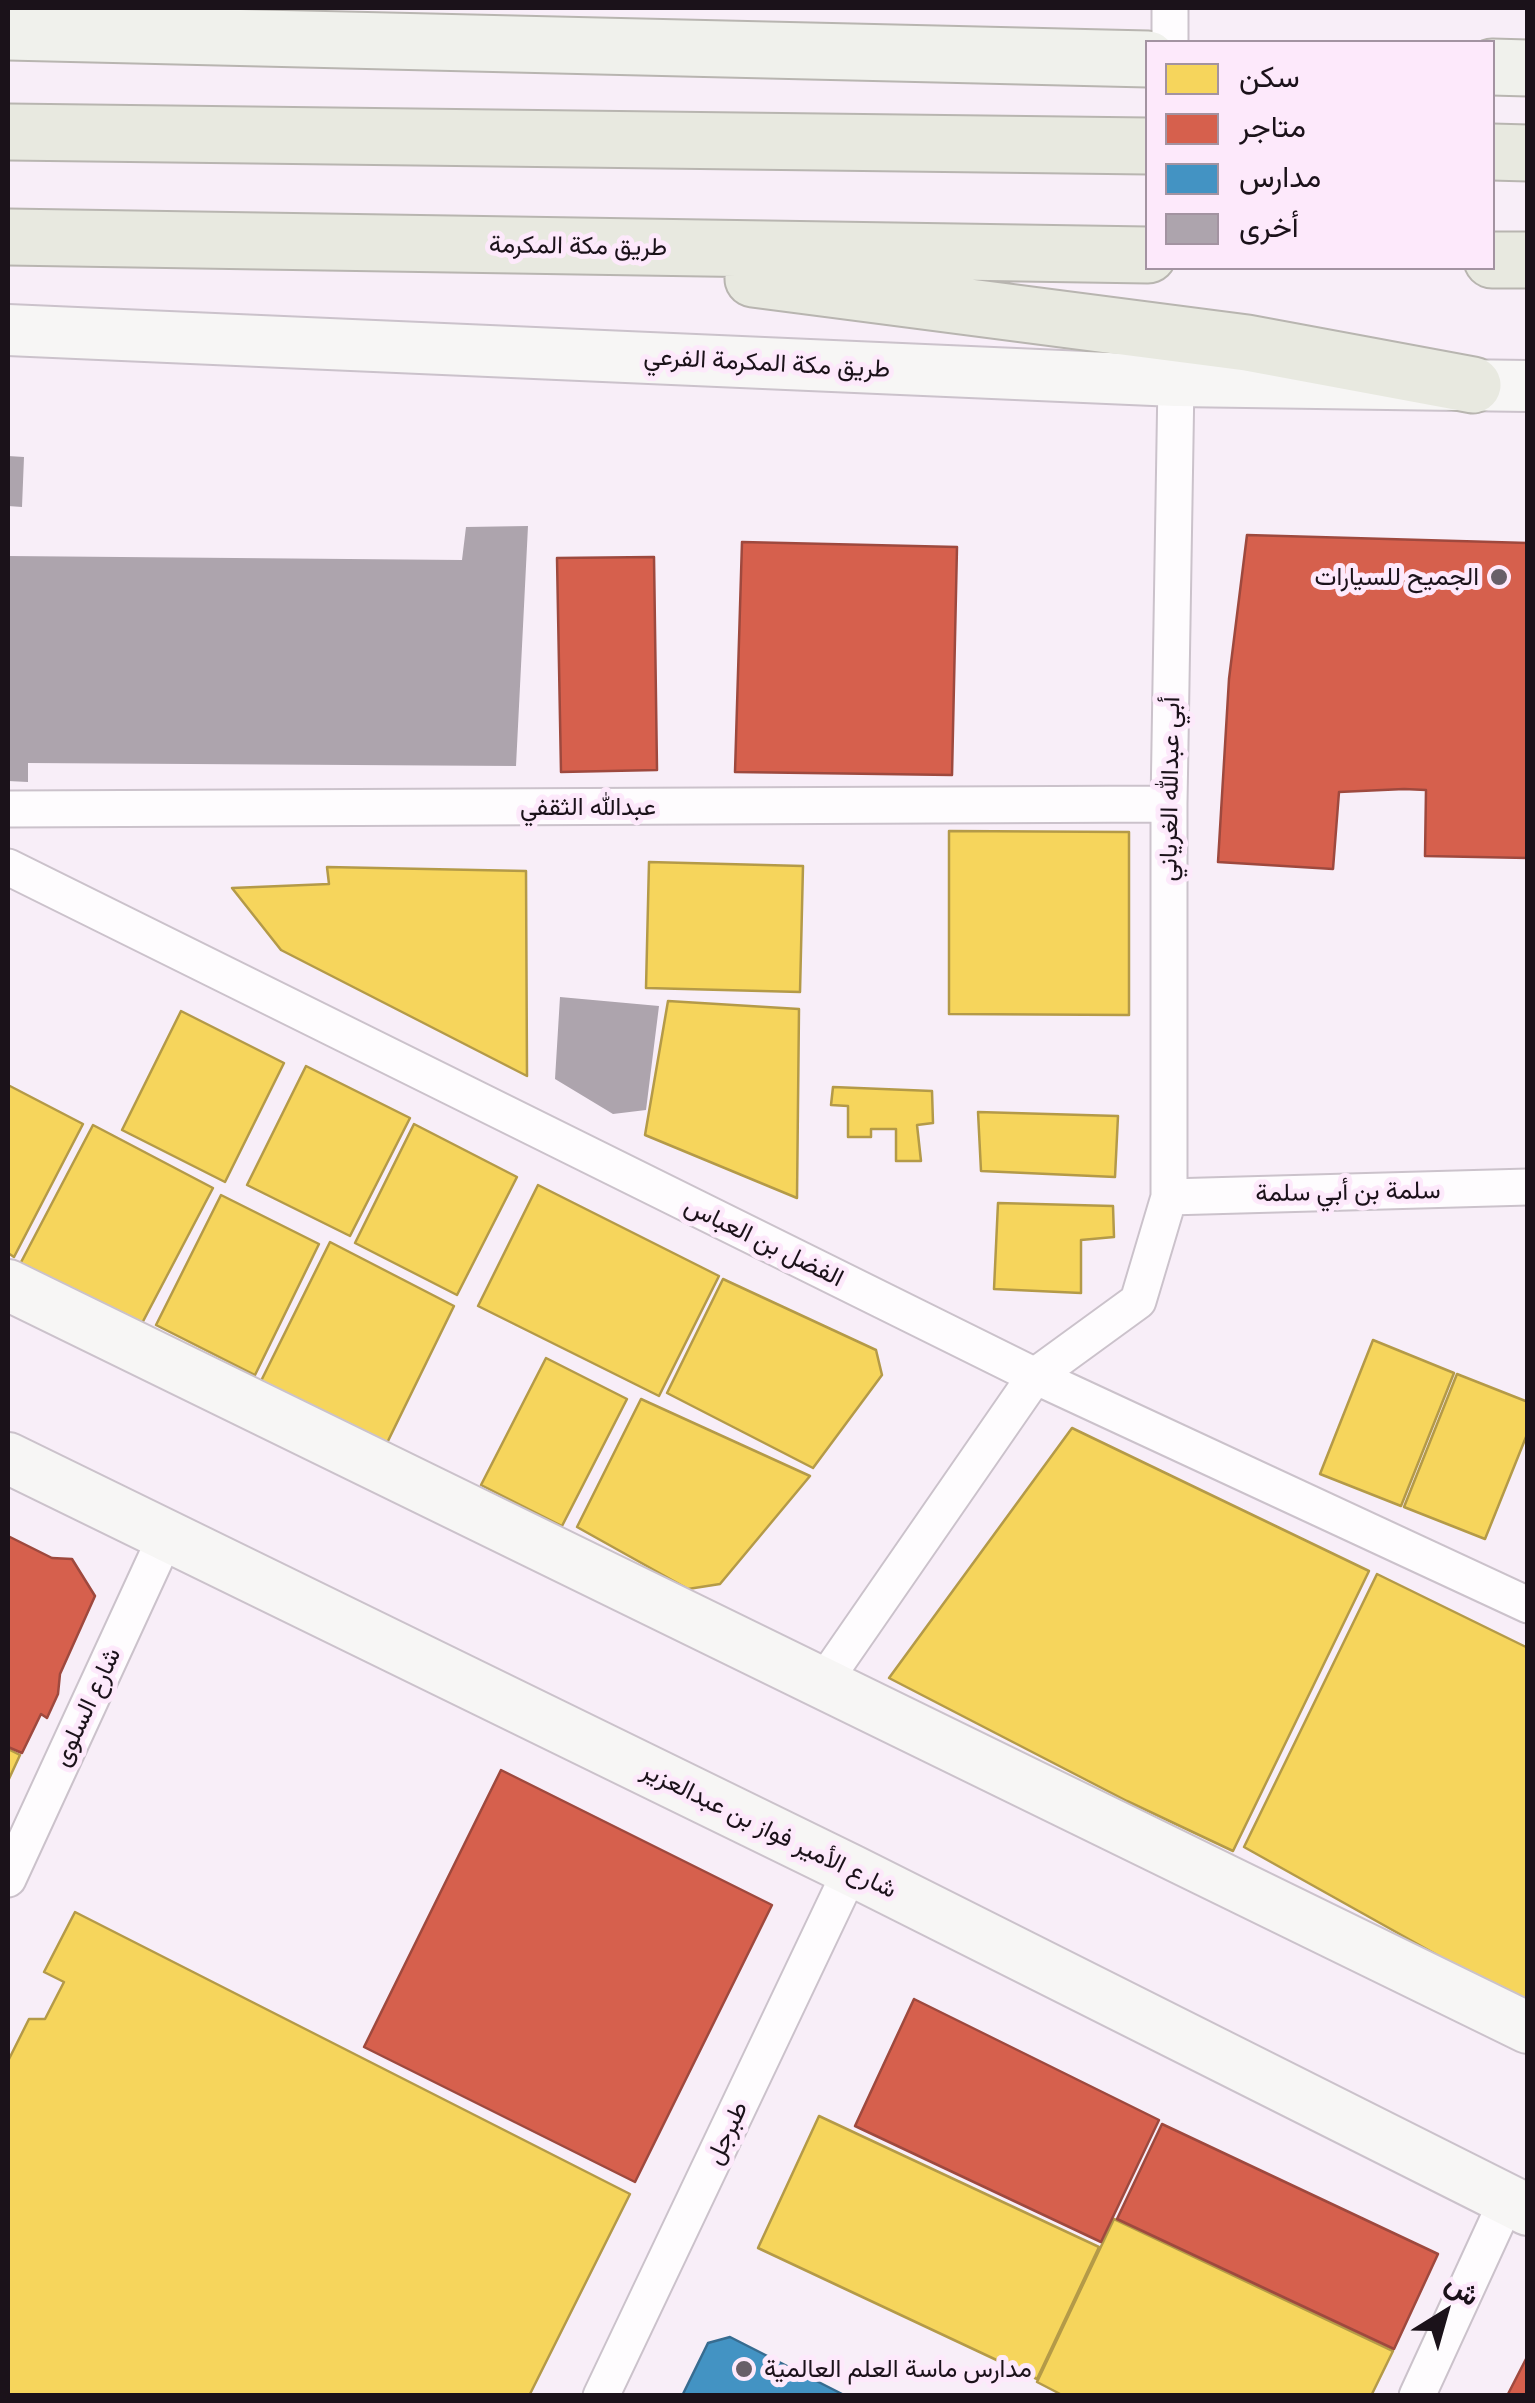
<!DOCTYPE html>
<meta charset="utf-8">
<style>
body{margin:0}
#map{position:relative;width:1535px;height:2403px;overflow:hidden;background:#f8eef8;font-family:"Public Sans",Vazirmatn,sans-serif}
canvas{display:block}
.frame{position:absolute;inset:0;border:10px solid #1b121a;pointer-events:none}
.legend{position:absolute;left:1145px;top:40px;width:350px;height:230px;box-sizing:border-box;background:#fde9fb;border:2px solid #a393a1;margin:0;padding:12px 18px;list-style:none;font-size:30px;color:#1b121a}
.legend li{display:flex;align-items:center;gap:20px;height:50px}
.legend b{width:50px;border:2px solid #a393a1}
.north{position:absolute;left:1395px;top:2263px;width:100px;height:100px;-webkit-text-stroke:8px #fde9fb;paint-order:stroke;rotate:37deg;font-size:28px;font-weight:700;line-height:40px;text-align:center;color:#1b121a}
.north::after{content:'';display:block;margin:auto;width:35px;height:45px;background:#1b121a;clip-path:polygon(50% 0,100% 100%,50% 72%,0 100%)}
</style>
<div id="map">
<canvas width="1535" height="2403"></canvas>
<div class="frame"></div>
<ul class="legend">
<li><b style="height:28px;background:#f6d55c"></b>سكن</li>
<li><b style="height:28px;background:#d6604d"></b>متاجر</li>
<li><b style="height:28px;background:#4393c3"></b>مدارس</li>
<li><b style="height:28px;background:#ada4ad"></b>أخرى</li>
</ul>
<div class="north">ش</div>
</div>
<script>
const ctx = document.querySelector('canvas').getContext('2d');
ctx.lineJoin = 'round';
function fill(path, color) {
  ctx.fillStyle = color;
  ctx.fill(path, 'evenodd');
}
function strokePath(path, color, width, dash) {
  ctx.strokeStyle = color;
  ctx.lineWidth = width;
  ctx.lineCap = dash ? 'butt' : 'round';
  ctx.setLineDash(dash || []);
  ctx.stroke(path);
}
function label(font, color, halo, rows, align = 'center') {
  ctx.font = font + ' "Public Sans",Vazirmatn,sans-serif';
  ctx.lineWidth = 10;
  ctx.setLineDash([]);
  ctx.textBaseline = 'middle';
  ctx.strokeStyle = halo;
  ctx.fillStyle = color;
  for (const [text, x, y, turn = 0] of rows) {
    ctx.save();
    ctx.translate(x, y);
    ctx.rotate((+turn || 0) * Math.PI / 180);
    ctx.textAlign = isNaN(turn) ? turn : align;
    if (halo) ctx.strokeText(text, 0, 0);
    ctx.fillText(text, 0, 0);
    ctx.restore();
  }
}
const homes = new Path2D(`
 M949,831L1129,832V1015L949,1014Z
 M649,862L803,866L800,992L646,988Z
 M327,867L526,871L527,1076L281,950L232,888L329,884Z
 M668,1001L799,1009L797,1198L645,1135Z
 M181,1011L284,1063L225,1182L122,1130Z
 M306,1066L410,1118L350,1236L247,1185Z
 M8,1085L83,1124L14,1257L8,1253Z
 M833,1087L932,1091L933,1123L917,1125L921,1161H896V1129H871V1137H848V1106L831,1105Z
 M978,1112L1118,1116L1115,1177L981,1171Z
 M414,1124L517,1177L457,1295L355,1243Z
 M93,1125L213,1188L139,1329L19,1266Z
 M538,1185L719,1276L659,1396L478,1306Z
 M221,1195L319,1244L255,1375L156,1325Z
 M998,1203L1113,1206L1114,1237L1081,1240V1293L994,1289Z
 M330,1242L454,1306L387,1443L260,1383Z
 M723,1279L876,1350L882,1375L813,1468L667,1393Z
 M1373,1340L1454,1373L1401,1506L1320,1474Z
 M546,1358L627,1399L562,1526L481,1485Z
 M1457,1374L1528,1402V1432L1485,1539L1404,1507Z
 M641,1399L810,1476L720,1584L688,1589L577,1527Z
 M1072,1428L1369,1571L1233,1851L1127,1801L889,1678Z
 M1377,1574L1528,1648V2001L1523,2003L1244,1847Z
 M8,1749L20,1755L8,1781Z
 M75,1912L630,2194L529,2396H8V2061L29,2019H45L64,1982L44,1972Z
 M819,2116L1099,2247L1037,2379L758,2248Z
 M1114,2219L1393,2351L1371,2396H1064L1037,2382Z`);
const shops = new Path2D(`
 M1247,535L1528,543V858L1425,856L1426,790L1404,789L1339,792L1333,869L1218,862L1229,679Z
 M742,542L957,547L952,775L735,772Z
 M654,557L657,770L561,772L557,558Z
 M8,1536L52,1558L72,1559L95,1596L60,1674L58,1694L47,1718L41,1714L22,1753L8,1747Z
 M501,1770L772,1905L635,2182L364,2047Z
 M914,1999L1159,2120L1101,2242L855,2126Z
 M1162,2124L1438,2254L1394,2349L1117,2219Z
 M1528,2355V2396H1507Z`);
const schools = new Path2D(`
 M730,2337L846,2396H682L708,2343Z`);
const building = new Path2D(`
 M8,456L24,457L22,507L8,506Z
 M528,526L516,766L28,763V782L8,781V556L462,560L466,527Z
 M560,997L659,1006L646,1110L613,1114L555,1079Z`);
const minor = new Path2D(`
 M1170,42V8
 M8,809L1169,804
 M8,867L1035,1376L1528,1605
 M1169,1197L1528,1187
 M822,1684L1035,1376L1138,1301L1169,1197V804L1176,381
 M8,1879L166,1536
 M601,2396L851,1870
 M1417,2396L1507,2200`);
const secondary = new Path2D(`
 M8,330L1176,381L1528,386
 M8,1285L1528,2028
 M8,1458L851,1870L1528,2210`);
const primary = new Path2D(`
 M8,32L1148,59
 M1492,67L1528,68`);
const motorway = new Path2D(`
 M8,132L1148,146
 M1492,152L1528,153
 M8,237L1148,255
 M1492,260H1528
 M753,279L1247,343L1473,385`);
const markers = [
 [1499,577,10,"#685f68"],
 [744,2369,10,"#685f68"]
];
const streetNames = [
 ["طريق مكة المكرمة",578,246,1],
 ["طريق مكة المكرمة الفرعي",767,363,3],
 ["أبي عبدالله الغرياني",1170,789,-89],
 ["عبدالله الثقفي",588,807],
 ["سلمة بن أبي سلمة",1348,1192,-1],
 ["الفضل بن العباس",764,1242,26],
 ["شارع السلوى",87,1707,-65],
 ["شارع الأمير فواز بن عبدالعزير",769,1830,26],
 ["طبرجل",727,2133,-65]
];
const poiNames = [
 ["الجميح للسيارات",1479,577],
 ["مدارس ماسة العلم العالمية",764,2369,"left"]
];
fill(homes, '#f6d55c');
strokePath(homes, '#b49a48', 2.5);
fill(shops, '#d6604d');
strokePath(shops, '#9e493e', 2.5);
fill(schools, '#4393c3');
strokePath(schools, '#376c90', 2.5);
fill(building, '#ada4ad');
strokePath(minor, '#cbc2cb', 39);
strokePath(secondary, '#cbc2cb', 54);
strokePath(primary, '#b8b5b0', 59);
strokePath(motorway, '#b8b5b0', 59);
strokePath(minor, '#fefcfe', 35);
strokePath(secondary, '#f7f6f5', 50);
strokePath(primary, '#f0f1ec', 55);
strokePath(motorway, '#e8e9e0', 55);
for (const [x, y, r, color] of markers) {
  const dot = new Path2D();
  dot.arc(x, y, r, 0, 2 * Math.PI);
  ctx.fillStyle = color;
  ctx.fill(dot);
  strokePath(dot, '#fde9fb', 4);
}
label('25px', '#1b121a', '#fde9fb', streetNames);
label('25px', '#1b121a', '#fde9fb', poiNames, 'right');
</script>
